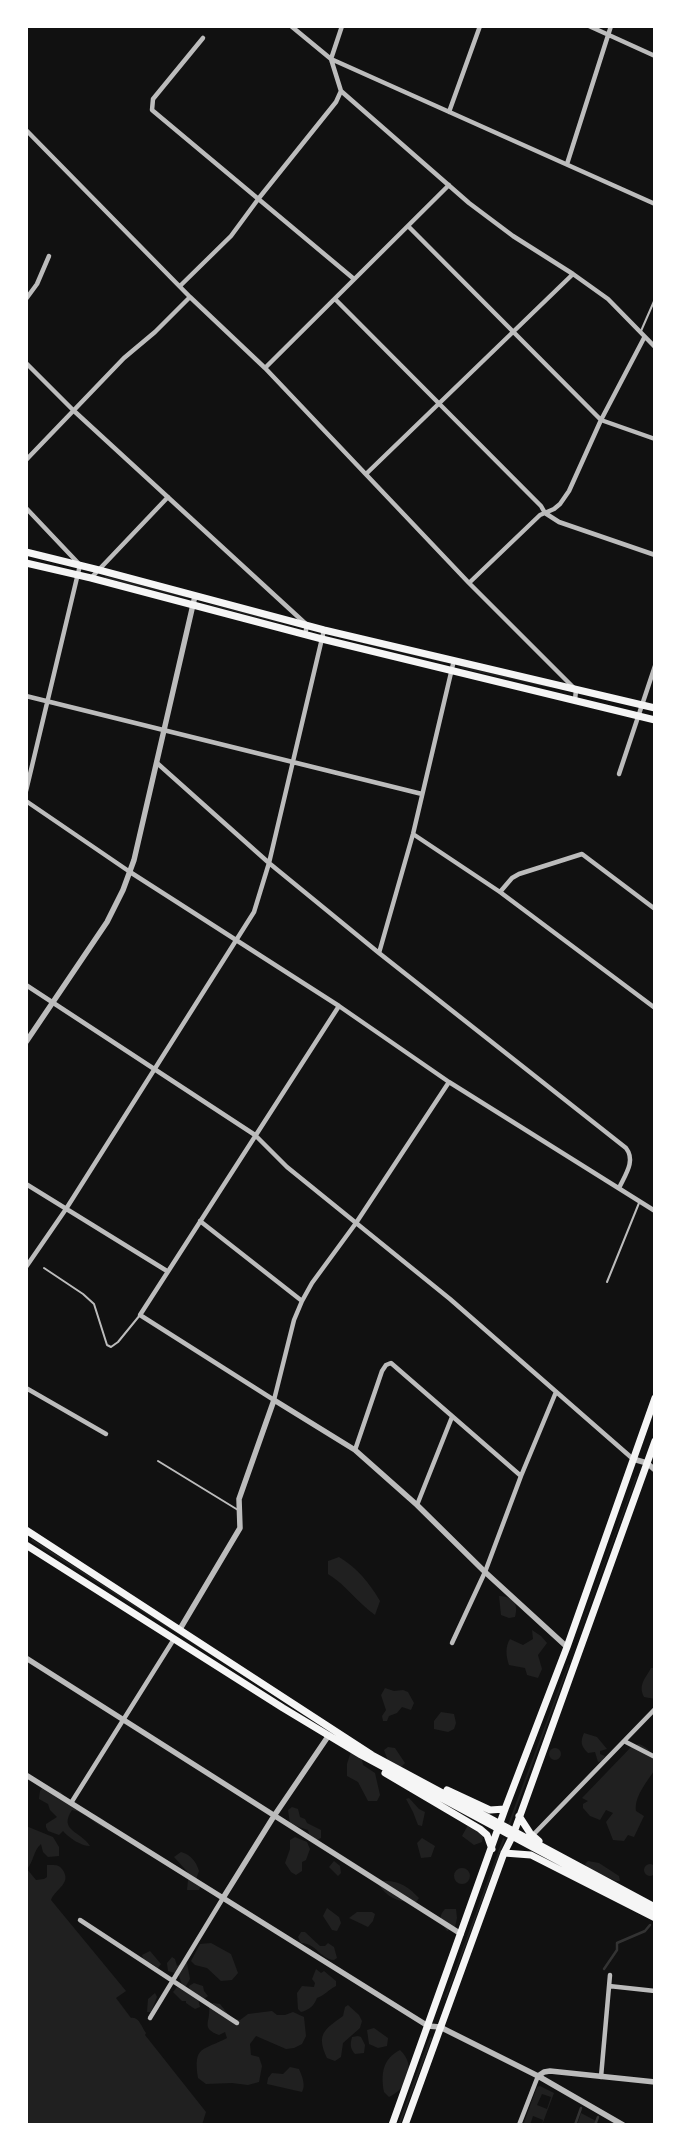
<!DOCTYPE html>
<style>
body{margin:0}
#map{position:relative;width:681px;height:2151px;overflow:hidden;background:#111;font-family:"Work Sans",sans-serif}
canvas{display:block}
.frame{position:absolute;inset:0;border:28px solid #fff;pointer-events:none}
</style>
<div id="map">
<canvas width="681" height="2151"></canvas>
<div class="frame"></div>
</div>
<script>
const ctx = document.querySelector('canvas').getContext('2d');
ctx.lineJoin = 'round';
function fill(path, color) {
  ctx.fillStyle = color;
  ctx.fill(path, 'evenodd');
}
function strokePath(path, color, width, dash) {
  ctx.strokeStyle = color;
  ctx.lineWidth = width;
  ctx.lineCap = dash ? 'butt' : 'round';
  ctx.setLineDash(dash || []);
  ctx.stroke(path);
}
const green = new Path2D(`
 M105,576L187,597V598L105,578Z
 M210,604L280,621V623L210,605Z
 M333,635L445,662V663L333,636Z
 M461,666L551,687V688L460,668Z
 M636,1476L637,1477L579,1633V1632Z
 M32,1539L270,1692L271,1693L31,1541Z
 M339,1557C357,1568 369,1582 380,1601L375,1615C358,1603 346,1585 328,1574V1561Z
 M499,1596C513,1597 519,1603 515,1617L509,1618L501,1615Z
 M532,1630L541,1636L547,1643L538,1655L542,1669L538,1678L527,1675L525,1668L509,1665C506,1656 505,1647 510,1639L523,1645L533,1639Z
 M568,1664L569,1665L509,1828L507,1827Z
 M651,1668H655V1699L644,1697C638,1685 645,1679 651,1668Z
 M385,1688L394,1691L403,1690L408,1692L414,1703L411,1710L402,1707L397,1713L389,1716L387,1721H383L382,1716L386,1710L381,1695Z
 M441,1712L454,1714L456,1723L454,1729L448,1732L434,1729V1721Z
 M584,1733L597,1737L607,1749L600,1751V1754L605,1756L602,1761L598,1762L595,1752L588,1753C581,1746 580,1742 584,1733Z
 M639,1744C652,1749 653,1757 655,1769C648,1781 634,1796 636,1811L644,1816L634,1837L628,1835L624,1841L613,1840L606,1822L613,1813L606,1810L600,1820L590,1816L583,1808V1804L588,1801L582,1798L632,1746Z
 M388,1747L395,1748L405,1763L400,1768L388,1761L384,1750Z
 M352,1748L361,1753L363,1765L375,1773L380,1795L377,1801H368L358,1782L347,1776V1764Z
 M549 1754a6 6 0 1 1 12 0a6 6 0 1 1-12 0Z
 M43,1787L61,1792C63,1794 63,1797 65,1799C76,1813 99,1810 109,1826L108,1829C97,1827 86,1812 72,1810C58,1831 81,1831 90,1846C81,1846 69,1838 63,1831L59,1835L48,1831L46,1827V1824L57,1817L50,1810L48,1804L39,1799L40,1791Z
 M409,1798L419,1809L425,1812L422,1826L418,1825L413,1812L406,1799Z
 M292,1807L298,1809L300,1817L305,1819L307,1823L321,1830V1838L317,1840L310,1837L308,1830L290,1824L288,1810Z
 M468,1825L484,1833L482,1842L474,1845L462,1836Z
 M26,1826L53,1837L59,1847V1856L48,1857L43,1852L41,1844C33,1851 34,1861 27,1869L36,1880L44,1879L47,1877V1865C53,1865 59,1864 62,1869C73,1883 55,1889 51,1900L126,1991L116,1998L131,2018C139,2016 142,2028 146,2033L145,2035L206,2112L202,2125H26Z
 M295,1837L307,1842L310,1849L306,1860L302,1862V1871L296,1875L291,1872L285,1863L290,1849V1840Z
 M422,1838L435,1846L431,1857L421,1858L417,1843Z
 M503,1838L505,1839L446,1998L445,1997Z
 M181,1852C191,1855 196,1861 199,1871L196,1879L201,1886L199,1890H187L188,1880L192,1877L174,1857Z
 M334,1861L340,1866L341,1873L338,1876L329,1867Z
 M588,1861L599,1863L619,1876L620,1881H616L587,1868L585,1864Z
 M644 1870a6 6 0 1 1 12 0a6 6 0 1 1-12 0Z
 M454 1876a8 8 0 1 1 16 0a8 8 0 1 1-16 0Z
 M383,1881C399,1880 409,1887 419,1898L416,1902C399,1903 388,1898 379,1885Z
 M327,1908L339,1917L341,1923L337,1931L332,1930L323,1916Z
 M445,1909H456L457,1918L455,1927L447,1931C441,1923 437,1917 445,1909Z
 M357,1912H372L375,1914L373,1921L368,1927L349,1918Z
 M301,1932H305L320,1946H325L328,1943L334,1947L337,1958L334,1960C320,1959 316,1943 301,1943L298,1937Z
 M211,1943L231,1954L238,1973L232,1980L221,1981L207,1968L195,1965L191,1961L200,1944Z
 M150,1951L161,1964L158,1968L151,1963L144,1962L142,1955Z
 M172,1957L175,1959L177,1966L182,1963H187L190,1979L186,1986L183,1987L178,1974L168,1971L167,1963Z
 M316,1969L321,1973L324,1971L336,1981V1986C328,1990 325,1995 317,1998C314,2006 309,2010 301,2012L298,2009L297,1993L302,1986L314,1987L315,1983L312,1979Z
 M194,1983L203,1986L204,1991L208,1996L204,1999L190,1992L189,1986Z
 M177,1987L198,1999L200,2007L195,2009L186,2003V2001H182L173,1992Z
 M155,1993L157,1997L151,2012H147L148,1999Z
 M213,2003L220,2004L231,2018L240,2020L248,2014L272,2011L277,2015H285L293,2012L304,2017L306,2036L302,2044L294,2048L286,2049L256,2036L250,2044L251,2055L259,2057L262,2066L259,2082L248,2085L232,2083L206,2084L198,2078C193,2045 203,2051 227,2038L225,2032L219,2035C200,2028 211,2022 209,2007Z
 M348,2005L359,2015L362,2021L360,2028L343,2043L341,2057L335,2061L327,2058C316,2034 324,2030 343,2016L345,2007Z
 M374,2028L388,2038L387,2046L378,2048L369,2044L367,2030Z
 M358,2036L361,2037L365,2045L364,2053L355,2054C350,2048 350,2045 352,2037Z
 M430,2037L432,2038L400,2125H398Z
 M400,2050C417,2066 408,2088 389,2097L384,2092C381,2075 382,2059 400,2050Z
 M290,2067L299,2069C302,2076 306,2085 302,2092L267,2084L268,2078L272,2073L283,2074Z
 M540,2086L554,2093L542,2125L543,2120L533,2116L530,2125H523L537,2087ZM542,2094L551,2097L547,2109L537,2105Z
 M581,2113L596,2121L594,2125H577Z`);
const stream = new Path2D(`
 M604,1969L617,1950V1943L645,1931L650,1925
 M575,2125L581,2108
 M595,2125L598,2117`);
const service = new Path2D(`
 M641,331L655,299
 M44,1268L83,1294L94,1304L107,1345L111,1347L118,1342L140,1315
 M607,1282L639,1203
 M158,1461L238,1510`);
const minor = new Path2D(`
 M291,26L331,59L655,204
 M589,26L655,56
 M203,38L153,99L152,110L354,279
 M331,59L341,91L469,203L513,236L573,274L608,299L655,347
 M331,59L342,26
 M449,112L480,26
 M26,130L190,297L265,368L469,583L576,690L575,700
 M567,164L611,26
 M408,226L601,420L655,439
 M180,286L231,236L259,198L336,102L341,91
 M26,299L37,284L49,256
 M335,299L541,506L545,513L559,522L655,555
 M26,363L73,410L307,625L305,635
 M265,368L449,185
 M26,460L124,358L155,332L190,297
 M366,474L573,274
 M26,508L80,565L26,791
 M91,578L168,497
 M469,583L540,515L554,509L560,504L569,491L601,420L644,338
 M26,696L422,794
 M157,763L269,863L379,953L626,1148C636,1161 625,1175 619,1188
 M619,774L655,666
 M26,801L130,872L339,1006L449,1082L655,1211
 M413,834L500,892L655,1008
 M500,892L512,878L519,874L582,854L655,909
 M379,953L413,834L454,660
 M26,985L255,1135L287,1167L450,1299L633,1459
 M339,1006L140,1315L274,1400L294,1320L302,1301L312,1283L356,1223L449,1082
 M26,1184L167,1271
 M200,1221L302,1301
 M26,1267L66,1209L254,912L269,863L324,630
 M26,1388L106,1434
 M355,1450L382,1371L386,1365L391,1363L521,1476
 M417,1505L452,1417
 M452,1643L485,1572L521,1476L556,1392
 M624,1741L655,1757
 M71,1803L174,1639
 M532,1836L655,1709
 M80,1920L237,2023
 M609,1986L655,1991
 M150,2018L223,1898
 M601,2077L610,1975
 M519,2125L538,2076`);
const tertiary = new Path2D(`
 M26,1042L107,922L123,890L134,860L195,596
 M633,1459L647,1463L655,1470
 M180,1629L240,1528L239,1499L274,1400L355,1450L417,1505L485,1572L567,1647
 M26,1658L461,1934
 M26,1775L428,2026L440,2027L538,2076L623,2125
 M223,1898L274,1816L329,1735
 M538,2076L544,2072L550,2071L655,2082`);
const primary = new Path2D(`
 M26,552L99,570L324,630L655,708
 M26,563L91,578L322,639L655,720`);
const trunk = new Path2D(`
 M26,1530L372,1755L655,1907
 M26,1545L283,1708L361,1755L655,1913
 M385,1773L480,1829L487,1835L492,1849
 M447,1790L490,1810L505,1809
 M519,1816L530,1833L539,1841
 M504,1853L531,1855L655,1918
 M392,2125L505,1809L567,1647L655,1398
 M405,2125L504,1853L513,1835L655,1441`);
fill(green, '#202020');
strokePath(stream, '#333', 2.5);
strokePath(service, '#bcbcbc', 2);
strokePath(minor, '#bcbcbc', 4.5);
strokePath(tertiary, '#bcbcbc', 5.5);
strokePath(primary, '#f5f5f5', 7);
strokePath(trunk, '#f5f5f5', 7);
</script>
